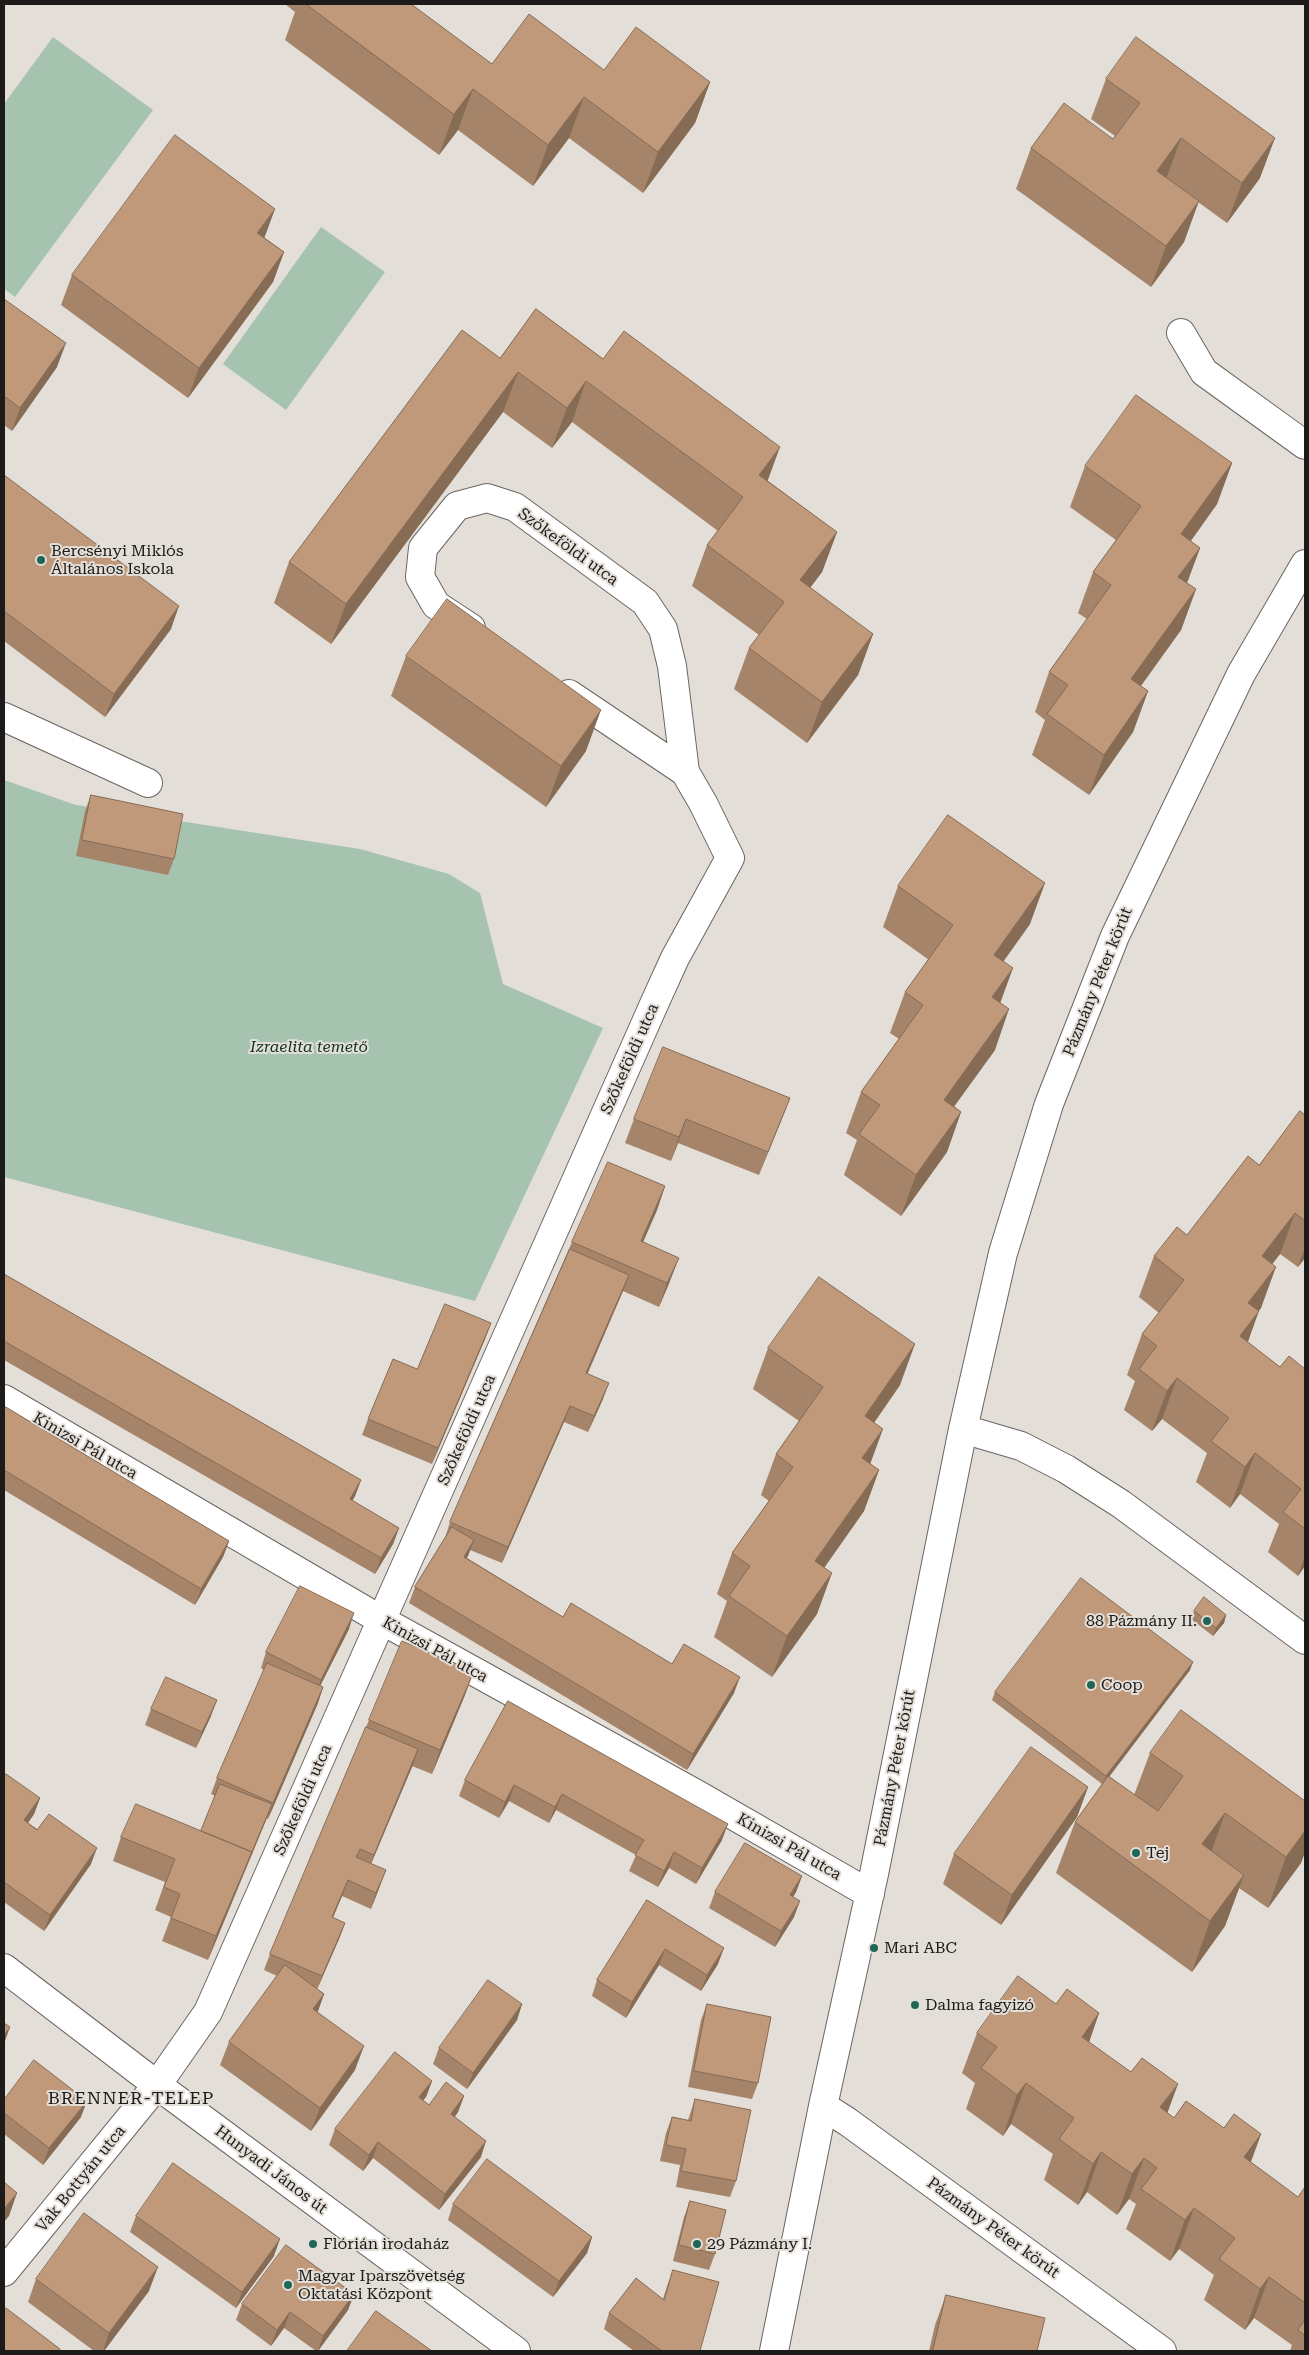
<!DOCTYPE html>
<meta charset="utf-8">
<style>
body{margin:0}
#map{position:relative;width:1309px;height:2355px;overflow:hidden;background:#e4ded8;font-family:"Roboto Serif",serif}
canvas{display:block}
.frame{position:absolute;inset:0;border:5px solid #1d1b19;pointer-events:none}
</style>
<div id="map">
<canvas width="1309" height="2355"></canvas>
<div class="frame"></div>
</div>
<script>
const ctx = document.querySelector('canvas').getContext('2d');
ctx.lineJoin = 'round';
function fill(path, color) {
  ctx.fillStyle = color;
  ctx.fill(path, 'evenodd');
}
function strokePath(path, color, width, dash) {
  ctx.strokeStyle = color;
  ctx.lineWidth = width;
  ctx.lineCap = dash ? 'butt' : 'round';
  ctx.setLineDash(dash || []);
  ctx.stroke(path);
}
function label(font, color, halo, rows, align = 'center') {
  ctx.font = font + ' "Roboto Serif",serif';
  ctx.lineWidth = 4;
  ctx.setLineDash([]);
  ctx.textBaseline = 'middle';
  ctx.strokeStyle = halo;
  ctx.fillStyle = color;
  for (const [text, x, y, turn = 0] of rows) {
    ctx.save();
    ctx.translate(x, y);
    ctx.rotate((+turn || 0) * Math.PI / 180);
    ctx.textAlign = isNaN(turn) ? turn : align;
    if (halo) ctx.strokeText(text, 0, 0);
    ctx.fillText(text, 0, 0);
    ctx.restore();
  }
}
const green = new Path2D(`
 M53,37L153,110L15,297L4,289V104Z
 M321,227L385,272L286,410L223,364Z
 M4,780L76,805L360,849L449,874L480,893L503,984L603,1028L475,1301L4,1177Z`);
const minor = new Path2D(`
 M1181,333L1204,372L1305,445
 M569,694L685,772
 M4,717L148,783
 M4,1399L383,1621L698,1795L870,1894
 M963,1429L1021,1446L1066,1469L1121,1504L1305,1640
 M4,1968L157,2085L516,2351
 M823,2106L848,2122L1162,2351
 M4,2272L157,2085L208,2012L655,1002L675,958L730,858L703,803L685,772L672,666L663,629L645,602L515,507L487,498L457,506L423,548L420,577L436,605L471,628
 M774,2351L823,2106L874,1874L963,1429L1003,1253L1049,1104L1115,936L1241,674L1305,564`);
const wall = new Path2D(`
 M285,4H411L492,64L604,70L710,82L695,123L643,193L569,138L533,186L458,130L439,155L285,40L295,12Z
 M1106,79L1260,178L1227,223L1198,202L1184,242L1151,287L1016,189L1031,148L1113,139L1115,136L1091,119Z
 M265,238L284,252L273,282L188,398L61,305L72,275Z
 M4,299L57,367L12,431L4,425Z
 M536,309L837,532L822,572L810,588L873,634L858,675L807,743L734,689L749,648L759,635L692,586L707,545L718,531L572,422L552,448L503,412L331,644L274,603L289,562L500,358Z
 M1232,463L1217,504L1191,541L1200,548L1187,583L1196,589L1181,630L1141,686L1148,691L1133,732L1089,795L1032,755L1045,720L1035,712L1049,672L1087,619L1078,613L1093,572L1116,540L1070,507L1085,466Z
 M4,475L171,629L105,717L4,641Z
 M406,656L586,751L546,807L391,696Z
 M91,795L174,859L168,875L76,856L85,811Z
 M898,886L1030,924L1003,961L1000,1002L995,1050L954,1106L961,1112L947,1152L901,1216L844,1175L857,1140L846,1133L861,1092L899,1039L890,1033L905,992L929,960L883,927Z
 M790,1098L759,1175L678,1143L671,1161L625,1143L634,1119Z
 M1305,1115V1258L1298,1267L1280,1254L1272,1264L1261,1308L1258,1311L1248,1342L1280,1367L1305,1369V1566L1298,1576L1268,1552L1279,1524L1240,1494L1230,1508L1196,1482L1207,1453L1162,1419L1152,1431L1124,1410L1135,1381L1127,1375L1142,1334L1159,1313L1139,1297L1154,1256L1187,1235L1259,1165Z
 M665,1186L657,1210L643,1242L670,1281L659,1307L623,1291L587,1373L603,1399L588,1432L564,1422L502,1563L470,1550L467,1558L563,1617L672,1664L734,1693L687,1770L409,1603L415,1587L445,1538L450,1522L572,1242Z
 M4,1274L361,1480L355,1496L352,1501L399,1528L393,1544L375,1574L4,1360Z
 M491,1323L485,1339L432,1464L362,1435L368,1419Z
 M768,1348L900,1385L874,1423L870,1464L879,1470L864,1511L824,1568L817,1614L772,1677L714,1637L727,1601L717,1594L732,1553L769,1501L761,1495L776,1454L799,1421L753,1389Z
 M4,1406L229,1541L223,1557L195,1605L4,1490Z
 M1194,1611L1226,1615L1224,1623L1213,1636L1191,1619Z
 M349,1629L320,1686L323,1687L318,1703L268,1819L267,1818L208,1960L162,1941L171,1917L155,1910L165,1882L113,1861L121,1837L201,1831L215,1796L211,1794L217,1778L264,1670L261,1668L266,1652Z
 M1190,1670L1109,1776L1134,1795L1150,1753L1305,1801V1852L1301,1863L1268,1908L1239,1888L1225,1926L1192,1972L1056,1873L1075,1822L1102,1784L992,1700L995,1692Z
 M465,1695L432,1774L412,1766L371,1864L380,1886L371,1909L342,1896L333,1918L345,1923L339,1939L317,1989L324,1994L317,2013L355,2070L311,2131L220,2065L229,2042L277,1976L264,1970L270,1954L369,1720Z
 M508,1701L722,1840L696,1884L669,1868L658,1887L629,1871L636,1855L556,1810L549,1823L509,1801L499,1818L459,1796L465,1780Z
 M151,1709L211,1716L196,1748L145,1725Z
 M4,1778L40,1798L34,1814L28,1823L91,1864L44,1931L4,1902Z
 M1088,1787L1077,1817L1001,1925L943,1884L954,1854Z
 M802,1876L796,1892L793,1897L794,1917L775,1947L709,1908L715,1892Z
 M647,1900L718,1964L701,1991L659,1965L626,2018L592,1996L597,1980Z
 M522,2004L517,2020L467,2089L433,2064L439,2048Z
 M707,2004L758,2083L752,2099L688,2087L701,2020Z
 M1056,2004L1099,2013L1089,2042L1167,2112L1174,2118L1224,2128L1261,2134L1251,2162L1298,2197L1305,2187V2351H1290L1292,2345L1254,2318L1245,2330L1204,2300L1214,2275L1179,2249L1170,2261L1126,2229L1136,2204L1129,2199L1117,2215L1087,2192L1078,2205L1044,2180L1053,2154L1011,2124L1003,2136L966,2109L975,2083L962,2073L977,2033Z
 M432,2081L426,2097L423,2100L429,2105L464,2096L458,2112L455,2117L481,2157L439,2210L373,2158L363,2171L329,2145L335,2129Z
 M695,2099L736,2181L730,2197L676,2187L680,2165L660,2161L666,2133L672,2117L688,2120Z
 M4,2100L81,2117L43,2165L4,2134Z
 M690,2201L715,2254L709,2270L673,2261L684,2217Z
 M453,2204L592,2237L587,2253L553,2297L448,2220Z
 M136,2216L274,2256L236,2308L130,2232Z
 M673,2270L700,2351H634L604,2329L609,2313L663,2299L667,2286Z
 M36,2279L149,2291L104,2351H94L28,2302Z
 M354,2294L348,2310L318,2351H316L284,2328L271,2346L236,2320L242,2304Z
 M946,2295L1037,2351H929L935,2325Z`);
const shadedWall = new Path2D(`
 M710,82L695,123L643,193L658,152Z
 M473,89L458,130L439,155L454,114Z
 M584,97L569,138L533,186L548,145Z
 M1181,138L1166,179L1157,171Z
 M1275,138L1260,178L1227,223L1242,183Z
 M1199,201L1184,242L1151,287L1166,246Z
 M275,209L264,239L257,233Z
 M284,252L273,282L188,398L199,368Z
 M66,343L57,367L12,431L20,408Z
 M518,372L503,412L331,644L346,604Z
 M586,381L572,422L552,448L567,408Z
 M780,447L765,488L759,475Z
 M1232,463L1217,504L1166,575L1181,534Z
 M837,532L822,572L785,621L800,580Z
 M1200,548L1185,588L1178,577Z
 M1196,589L1181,630L1116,720L1131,679Z
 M179,606L171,629L105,717L114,694Z
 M873,634L858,675L807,743L822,702Z
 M1148,691L1133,732L1089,795L1104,755Z
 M601,710L586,751L546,807L561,766Z
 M1045,883L1030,924L979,996L994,955Z
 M1013,968L998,1009L992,997Z
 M1009,1009L995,1050L930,1140L944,1100Z
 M790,1098L781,1121L759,1175L768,1152Z
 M961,1112L947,1152L901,1216L916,1175Z
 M686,1119L678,1143L671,1161L679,1137Z
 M665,1186L657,1210L633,1265L641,1241Z
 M1295,1213L1280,1254L1247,1297L1262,1256Z
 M1305,1248V1258L1298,1267Z
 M679,1258L670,1281L659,1307L667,1283Z
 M1276,1267L1261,1308L1233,1344L1248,1303Z
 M629,1275L623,1291L581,1389L586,1373Z
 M1259,1311L1244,1352L1240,1336Z
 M491,1323L485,1339L432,1464L438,1448Z
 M915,1344L900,1385L850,1457L865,1416Z
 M1177,1378L1162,1419L1152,1431L1167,1391Z
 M609,1383L603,1399L588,1432L594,1416Z
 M570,1406L564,1422L502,1563L508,1547Z
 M883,1429L868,1470L862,1458Z
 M1255,1453L1240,1494L1230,1508L1245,1467Z
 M879,1470L864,1511L800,1602L815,1561Z
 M361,1480L355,1496L344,1515L350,1499Z
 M399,1528L393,1544L375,1574L381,1558Z
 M474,1540L468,1556L458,1573L464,1557Z
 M229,1541L223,1557L195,1605L201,1589Z
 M1305,1556V1566L1298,1576Z
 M832,1573L817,1614L772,1677L787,1636Z
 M354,1613L349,1629L315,1696L321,1680Z
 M1226,1615L1224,1623L1213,1636L1216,1628Z
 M1193,1662L1190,1670L1103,1785L1106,1776Z
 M474,1671L465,1695L432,1774L440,1750Z
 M740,1677L734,1693L687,1770L693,1754Z
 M323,1687L318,1703L268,1819L273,1803Z
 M217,1700L211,1716L196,1748L202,1732Z
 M418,1749L413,1765L368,1871L374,1855Z
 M514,1785L509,1801L499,1818L505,1802Z
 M1088,1787L1077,1817L1001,1925L1012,1895Z
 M562,1794L556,1810L549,1823L555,1807Z
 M40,1798L34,1814L19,1836L24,1820Z
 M272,1804L266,1820L208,1960L216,1936Z
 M1225,1813L1207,1864L1202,1844Z
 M728,1824L722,1840L696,1884L702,1868Z
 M1305,1831V1852L1301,1863L1268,1908L1286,1857Z
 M97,1848L91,1864L44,1931L50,1915Z
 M674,1852L669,1868L658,1887L664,1871Z
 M386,1870L380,1886L371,1909L376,1893Z
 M1244,1875L1225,1926L1192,1972L1210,1921Z
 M802,1876L796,1892L784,1911L790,1895Z
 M348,1880L342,1896L326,1933L332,1917Z
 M800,1901L794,1917L775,1947L781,1931Z
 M345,1923L339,1939L316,1992L322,1976Z
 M724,1948L718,1964L701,1991L707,1975Z
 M665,1949L659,1965L626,2018L632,2002Z
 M324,1994L316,2017L313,2009Z
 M522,2004L517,2020L467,2089L473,2073Z
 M1099,2013L1085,2054L1082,2037Z
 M10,2027L4,2044V2035Z
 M364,2046L355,2070L311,2131L320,2108Z
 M432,2081L426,2097L413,2113L419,2097Z
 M1026,2083L1011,2124L1003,2136L1017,2095Z
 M1178,2084L1163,2125L1160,2107Z
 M464,2096L458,2112L445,2130L451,2114Z
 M87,2101L81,2117L43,2165L49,2148Z
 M1261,2134L1246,2174L1244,2157Z
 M486,2141L481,2157L439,2210L445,2194Z
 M378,2142L373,2158L363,2171L369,2155Z
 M1101,2152L1087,2192L1078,2205L1093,2164Z
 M1144,2158L1129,2199L1117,2215L1132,2174Z
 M17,2193L9,2216L4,2222V2209Z
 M1194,2208L1179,2249L1170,2261L1185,2220Z
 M592,2237L587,2253L553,2297L559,2281Z
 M280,2239L274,2256L236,2308L242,2292Z
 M158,2267L149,2291L104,2351H103L109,2333Z
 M1269,2277L1254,2318L1245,2330L1260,2289Z
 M354,2294L348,2310L318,2351L323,2336Z
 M290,2312L284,2328L271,2346L277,2330Z`);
const building = new Path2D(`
 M306,4H411L492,64L529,14L604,70L636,27L710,82L658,152L584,97L548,145L473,89L454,114Z
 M1136,37L1275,138L1242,183L1181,138L1157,171L1199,201L1166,246L1031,148L1064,103L1113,139L1140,103L1106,79Z
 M175,135L275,209L257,233L284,252L199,368L72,275Z
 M4,299L66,343L20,408L4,396Z
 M536,309L603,359L624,331L780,447L759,475L837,532L800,580L873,634L822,702L749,648L784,602L707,545L743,497L586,381L567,408L518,372L346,604L289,562L462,330L500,358Z
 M1136,395L1232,463L1181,534L1200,548L1178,577L1196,589L1131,679L1148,691L1104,755L1047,714L1068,685L1049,672L1111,585L1093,572L1141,506L1085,466Z
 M4,475L179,606L114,694L4,611Z
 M447,599L601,710L561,766L406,656Z
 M91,795L183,814L174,859L82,840Z
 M948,815L1045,883L994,955L1013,968L992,997L1009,1009L944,1100L961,1112L916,1175L859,1134L880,1105L861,1092L923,1005L905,992L953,925L898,886Z
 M663,1047L790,1098L768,1152L686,1119L679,1137L634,1119Z
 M1300,1111L1305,1115V1221L1295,1213L1262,1256L1276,1267L1248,1303L1259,1311L1240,1336L1280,1367L1289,1356L1305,1369V1529L1283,1512L1301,1489L1255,1453L1245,1467L1211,1441L1229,1418L1177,1378L1167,1391L1139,1369L1157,1346L1142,1334L1184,1280L1154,1256L1177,1227L1187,1235L1248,1156L1259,1165Z
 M608,1162L665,1186L641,1241L679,1258L667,1283L572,1242Z
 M570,1249L629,1275L586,1373L609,1383L594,1416L570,1406L508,1547L450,1522Z
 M4,1274L361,1480L350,1499L399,1528L381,1558L4,1341Z
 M819,1277L915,1344L865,1416L883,1429L862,1458L879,1470L815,1561L832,1573L787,1636L729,1596L750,1566L732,1553L793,1467L776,1454L823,1387L768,1348Z
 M445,1304L491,1323L438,1448L368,1419L393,1359L417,1369Z
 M4,1406L229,1541L201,1589L4,1470Z
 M452,1527L474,1540L464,1557L563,1617L571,1603L672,1664L684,1644L740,1677L693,1754L415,1587Z
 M1081,1578L1193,1662L1106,1776L995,1692Z
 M300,1586L354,1613L321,1680L266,1652Z
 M1204,1597L1226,1615L1216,1628L1194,1611Z
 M402,1641L474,1671L440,1750L369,1720Z
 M267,1663L323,1687L273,1803L217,1778Z
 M166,1677L217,1700L202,1732L151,1709Z
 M508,1701L728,1824L702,1868L674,1852L664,1871L635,1855L644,1840L562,1794L555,1807L514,1785L505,1802L465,1780Z
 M1181,1710L1305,1801V1831L1286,1857L1225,1813L1202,1844L1244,1875L1210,1921L1075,1822L1108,1776L1158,1811L1183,1776L1150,1753Z
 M366,1727L418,1749L374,1855L360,1849L356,1857L386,1870L376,1893L348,1880L332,1917L345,1923L322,1976L270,1954Z
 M1031,1747L1088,1787L1012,1895L954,1854Z
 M6,1774L40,1798L24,1820L37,1830L49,1814L97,1848L50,1915L4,1882V1778Z
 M220,1784L272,1804L249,1859L252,1852L201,1831Z
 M136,1804L252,1852L216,1936L171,1918L180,1894L164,1887L175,1859L121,1837Z
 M745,1843L802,1876L790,1895L800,1901L781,1931L715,1892Z
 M647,1900L724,1948L707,1975L665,1949L632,2002L597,1980Z
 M285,1965L324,1994L313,2009L364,2046L320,2108L229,2042Z
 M1018,1976L1056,2004L1067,1989L1099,2013L1082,2037L1131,2072L1142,2058L1178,2084L1160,2107L1174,2118L1186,2101L1224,2128L1234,2114L1261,2134L1244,2157L1298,2197L1305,2187V2303L1269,2277L1260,2289L1219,2259L1235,2238L1194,2208L1185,2220L1141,2189L1157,2168L1144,2158L1132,2174L1101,2152L1093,2164L1059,2139L1074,2118L1026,2083L1017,2095L981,2068L997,2047L977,2033Z
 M488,1980L522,2004L473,2073L439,2048Z
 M707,2004L771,2017L758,2083L694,2071Z
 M4,2023L10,2027L4,2035Z
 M395,2052L432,2081L419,2097L429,2105L446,2082L464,2096L451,2114L486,2141L445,2194L378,2142L369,2155L335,2129Z
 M34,2060L87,2101L49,2148L4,2113V2100Z
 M695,2099L751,2110L736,2181L681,2171L686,2149L666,2145L672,2117L691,2121Z
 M487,2159L592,2237L559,2281L453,2204Z
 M173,2163L280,2239L242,2292L136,2216Z
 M4,2182L17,2193L4,2209Z
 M690,2201L726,2210L715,2254L679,2245Z
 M84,2213L158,2267L109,2333L36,2279Z
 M286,2245L354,2294L323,2336L290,2312L277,2330L242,2304Z
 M673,2270L719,2282L700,2351H662L609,2313L636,2278L664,2300Z
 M946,2295L1045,2318L1037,2351H933Z
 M6,2308L60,2349L59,2351H4V2310Z
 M376,2311L432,2351H347Z
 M1305,2320V2336L1298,2330Z`);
const markers = [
 [41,560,5,"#206556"],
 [1207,1621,5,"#206556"],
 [1091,1685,5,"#206556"],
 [1136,1853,5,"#206556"],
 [874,1948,5,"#206556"],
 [915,2005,5,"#206556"],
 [313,2244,5,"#206556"],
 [697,2244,5,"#206556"],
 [288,2285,5,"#206556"]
];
const streetNames = [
 ["Szőkeföldi utca",568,547,36],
 ["Pázmány Péter körút",1098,982,-68],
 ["Szőkeföldi utca",630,1059,-66],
 ["Szőkeföldi utca",467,1430,-66],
 ["Kinizsi Pál utca",85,1446,30],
 ["Kinizsi Pál utca",435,1650,29],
 ["Pázmány Péter körút",895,1768,-79],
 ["Szőkeföldi utca",303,1800,-66],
 ["Kinizsi Pál utca",789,1847,30],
 ["Hunyadi János út",271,2170,37],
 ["Vak Bottyán utca",81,2179,-51],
 ["Pázmány Péter körút",993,2228,36]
];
const poiNames = [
 ["Bercsényi Miklós",51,551],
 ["Általános Iskola",51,569],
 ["88 Pázmány II.",1197,1621,"right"],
 ["Coop",1101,1685],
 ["Tej",1146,1853],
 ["Mari ABC",884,1948],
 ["Dalma fagyizó",925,2005],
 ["Flórián irodaház",323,2244],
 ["29 Pázmány I.",707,2244],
 ["Magyar Iparszövetség",298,2276],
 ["Oktatási Központ",298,2294]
];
const parkNames = [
 ["Izraelita temető",309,1047]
];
const neighbourhoodNames = [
 ["BRENNER-TELEP",131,2099]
];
fill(green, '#a6c3b0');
strokePath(minor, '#6b6561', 30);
strokePath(minor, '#fff', 28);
fill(wall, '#a58469');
fill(shadedWall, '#866b55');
fill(building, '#c0997a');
strokePath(building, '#866b55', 1);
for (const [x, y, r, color] of markers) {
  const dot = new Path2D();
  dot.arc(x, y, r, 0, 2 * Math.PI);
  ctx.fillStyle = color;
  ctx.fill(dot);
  strokePath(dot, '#e4ded8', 2);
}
label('16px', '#1d1b19', '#e4ded8', streetNames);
label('16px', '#1d1b19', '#e4ded8', poiNames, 'left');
label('italic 16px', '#0d331f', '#e4ded8', parkNames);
ctx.letterSpacing = '1px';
label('18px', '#1d1b19', '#e4ded8', neighbourhoodNames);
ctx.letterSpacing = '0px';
</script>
